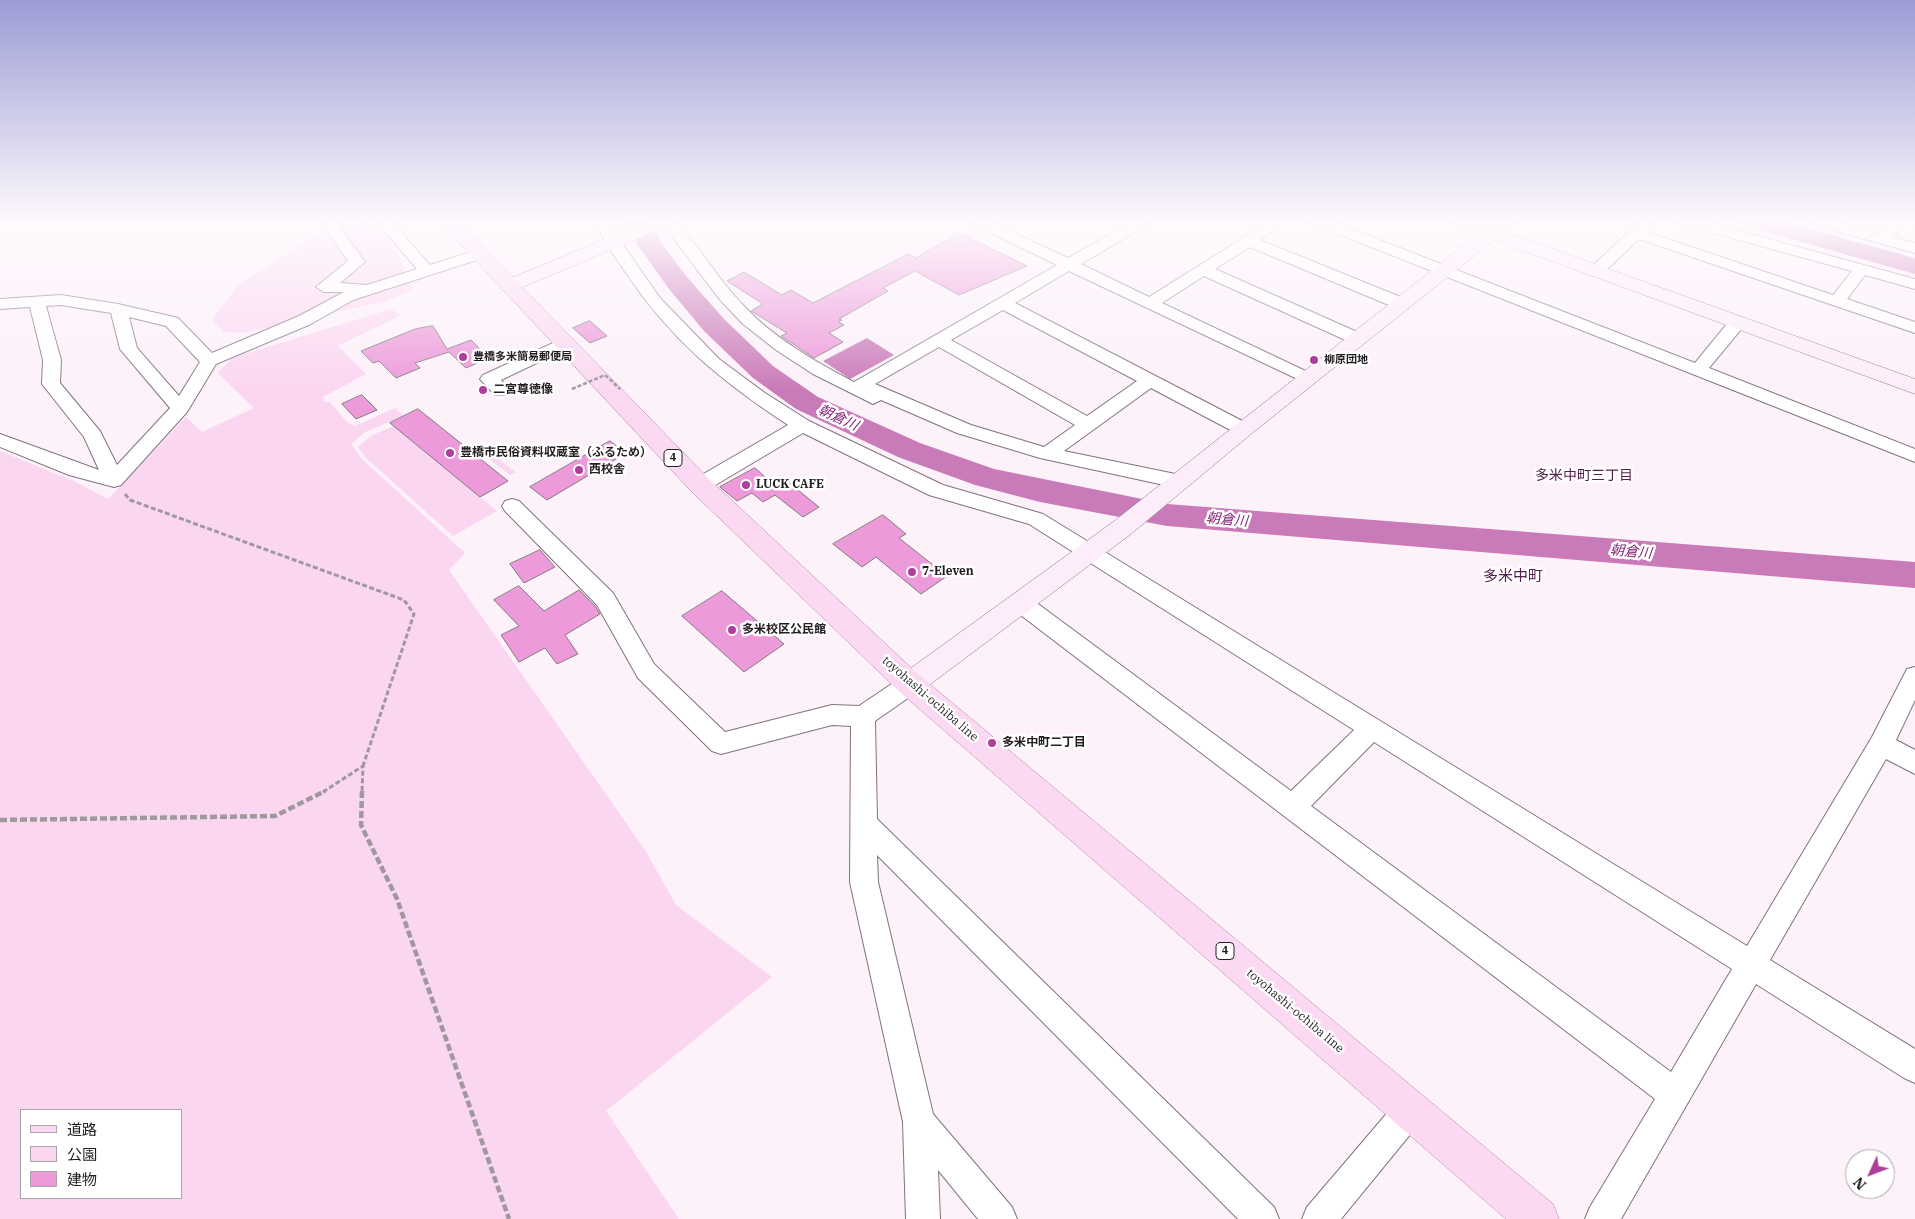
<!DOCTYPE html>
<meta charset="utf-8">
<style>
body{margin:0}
#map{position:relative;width:1915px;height:1219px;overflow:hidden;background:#fdf1fa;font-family:"IBM Plex Serif","Noto Sans JP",serif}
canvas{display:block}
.legend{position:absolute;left:20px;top:1109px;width:162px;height:90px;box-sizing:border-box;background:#fff;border:1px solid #a7a5a6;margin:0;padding:6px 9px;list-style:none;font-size:15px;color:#231d21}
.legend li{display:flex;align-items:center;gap:10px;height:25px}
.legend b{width:25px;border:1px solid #a7a5a6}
.north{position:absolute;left:1845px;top:1149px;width:50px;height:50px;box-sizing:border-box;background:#fff;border:1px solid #a7a5a6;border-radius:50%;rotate:227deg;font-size:14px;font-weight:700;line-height:20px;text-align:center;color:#231d21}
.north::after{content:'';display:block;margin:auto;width:18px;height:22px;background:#ae3e9b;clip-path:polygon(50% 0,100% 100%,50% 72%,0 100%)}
</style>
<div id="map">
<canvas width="1915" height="1219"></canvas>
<ul class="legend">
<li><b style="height:6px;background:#fbd9f2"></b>道路</li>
<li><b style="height:14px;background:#fbd6f1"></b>公園</li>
<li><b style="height:14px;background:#ec9ad9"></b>建物</li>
</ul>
<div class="north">N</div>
</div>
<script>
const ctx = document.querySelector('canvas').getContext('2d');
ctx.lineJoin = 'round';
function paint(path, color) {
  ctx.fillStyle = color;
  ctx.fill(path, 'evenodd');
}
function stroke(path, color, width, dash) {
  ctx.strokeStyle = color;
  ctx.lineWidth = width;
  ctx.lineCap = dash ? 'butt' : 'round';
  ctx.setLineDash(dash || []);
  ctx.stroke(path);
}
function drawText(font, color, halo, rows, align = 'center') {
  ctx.font = font + ' "IBM Plex Serif","Noto Sans JP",serif';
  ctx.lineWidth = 5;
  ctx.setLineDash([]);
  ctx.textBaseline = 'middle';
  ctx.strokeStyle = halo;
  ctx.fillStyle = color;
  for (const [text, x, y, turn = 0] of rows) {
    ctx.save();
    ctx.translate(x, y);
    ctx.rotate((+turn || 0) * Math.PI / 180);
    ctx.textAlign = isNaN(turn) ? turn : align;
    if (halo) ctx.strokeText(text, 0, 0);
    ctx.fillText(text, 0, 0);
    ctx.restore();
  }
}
const green = new Path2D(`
 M340 221 375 224 396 249 413 290 385 301 243 333 223 332 212 320 238 285Z
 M391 309 401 315 338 346 366 374 323 397 325 402H330L348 423 355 426 395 408 404 416 367 431 351 444 362 459 465 553 449 570 645 850 676 905 772 977 606 1111 679 1219H0V451L74 481 108 499 186 417 202 432 254 408 218 373 232 358ZM21 1110H181V1198H21Z
 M394 426 497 511 453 536 365 457 358 447 372 435Z
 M482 447 516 472 510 475 477 450Z`);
const water = new Path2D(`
 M867 338 894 355 850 379 823 361Z`);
const river = new Path2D(`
 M627 221H651L661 243 687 277 724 319 773 366 818 397 920 443 994 469 1167 504 1915 562V588L1167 526 1040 502 975 485 898 457 796 409 753 378 704 331 669 289 637 244Z
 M1742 221H1780L1915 258V274L1745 226Z`);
const building = new Path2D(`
 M960 233 1027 266 959 295 915 271 883 288 888 291 839 319 842 320 838 322 844 325 829 333 843 342 814 358 781 336 787 333 751 311 763 304 727 281 744 272 782 295 791 290 813 303 908 254 915 258Z
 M590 321 607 336 590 343 573 328Z
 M433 326 447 349 471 340 489 358 466 368 449 352 415 363 420 368 396 378 379 361 373 363 361 351 415 329Z
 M362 395 377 410 356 419 342 404Z
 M418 409 508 481 480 497 390 423Z
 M610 441 626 453 547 500 530 487Z
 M755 468 773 484 783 478 819 507 803 517 775 495 763 502 752 493 737 501 720 487Z
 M883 515 906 534 899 538 947 576 921 594 876 557 862 567 833 544Z
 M540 550 555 567 524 583 510 564Z
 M519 586 544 611 579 590 595 606 600 614 565 635 578 654 557 664 545 648 519 662 501 635 519 626 494 600Z
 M722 591 784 644 744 672 682 616Z`);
const pathFar1 = new Path2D(`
 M125 494 130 500 404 600 414 614 363 766
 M323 792 363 766 362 792`);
const path = new Path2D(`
 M362 791 361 825 397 899 509 1219
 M0 820 275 816 325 791`);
const street = new Path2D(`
 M321 221H335L365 262 340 283 367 285 417 269 376 221H391L430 265 480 249 488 254 486 257 353 300 311 324 216 364 187 412 121 485 114 487 69 475 0 447V434L99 470 84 437 42 384 43 360 30 307 0 309V299L61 295 118 304 178 318 212 353 299 316 344 292H324L316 287 348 261ZM61 305 111 313 120 349 170 408 117 465 100 431 60 383 61 360 46 306ZM129 317 166 326 200 362 179 396 137 348Z
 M596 221H610L621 242 660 298 719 359 765 393 809 421 943 485 1043 514 1747 946 1872 737 1907 669 1915 667V700L1896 740 1915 750V774L1886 759 1770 960 1915 1049V1083L1904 1078 1756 984 1621 1219H1585L1590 1207 1655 1099 1014 610 1011 604 1014 598 1022 596 1030 598 1291 791 1354 730 1029 524 929 495 803 433 707 490 700 492 693 490 690 485 693 480 788 425C721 381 671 340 626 273 615 256 602 240 596 221ZM1374 742 1732 969 1671 1072 1311 806Z
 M660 221H675C700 247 717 278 742 304 772 337 814 361 854 382L1057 265 972 224 970 221H988L1068 258 1134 221H1151L1149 224 1081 264 1149 297 1270 221H1287L1260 240 1408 300 1410 304 1408 308H1396L1250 247 1215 269 1364 335 1367 339 1364 343H1352L1204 276 1162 303 1314 375 1317 379 1314 383 1308 384 1069 271 1015 303 1250 425 1253 429 1250 433H1236L1151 388 1064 451 1185 476 1188 481 1185 486 1178 488 1040 458 957 433 881 400 873 404 813 374 776 350 743 324 721 301ZM1003 310 1137 381 1087 416 951 340ZM939 347 1075 425 1044 447 971 425 875 384Z
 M1310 221H1331L1695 363 1731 319H1743L1745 323 1743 327 1709 368 1915 449V462L1313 224Z
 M1498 221H1515L1497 236H1487L1484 233Z
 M1641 221H1657L1647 232 1833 295 1852 271 1681 224 1678 221H1703L1915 279V289L1865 275 1847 299 1915 322V333L1639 239 1602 274H1590L1588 271 1590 268Z
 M1808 221H1832L1881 234 1891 221H1906L1894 238 1915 243V253L1811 224Z
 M564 338 570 339 573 343 570 347 501 380 510 391 507 395H495L480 379 483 375Z
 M512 499 519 501 613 593 654 664 725 732 832 705 859 706 902 677 910 675 918 677 922 684 918 691 875 721 877 819 1274 1207 1279 1219H1238L877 855 878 882 933 1114 1012 1207 1017 1219H978L938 1170 940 1219H906L903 1122 850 882 851 726 832 725 721 754 712 751 638 678 597 605 505 511 502 506 505 501Z
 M1411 1093 1422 1098 1427 1109 1422 1120 1341 1219H1302L1307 1207 1400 1098Z`);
const secondary = new Path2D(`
 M649 221H673L670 225 516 290H502L499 286 502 282Z
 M1450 221H1475L1915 379V394L1494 240 1251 434 1131 534 920 692 910 696 900 692 895 684 900 676 1113 522 1478 234 1453 225Z`);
const primary = new Path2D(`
 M439 221H458L709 479 920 676 1553 1204 1559 1219H1506L900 692 691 491Z`);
const pathBridge = new Path2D(`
 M572 389 605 375 620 389`);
const markers = [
 [463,357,5,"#ae3e9b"],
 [1314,360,5,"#ae3e9b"],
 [483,390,5,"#ae3e9b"],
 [450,453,5,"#ae3e9b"],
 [579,470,5,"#ae3e9b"],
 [746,485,5,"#ae3e9b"],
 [912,572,5,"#ae3e9b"],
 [732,630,5,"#ae3e9b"],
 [992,743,5,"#ae3e9b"]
];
const farPoinames = [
 ["豊橋多米簡易郵便局",473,357],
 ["柳原団地",1324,360]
];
const shields = [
 [673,458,18],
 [1225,951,18]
];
const shieldNames = [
 ["4",673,458],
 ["4",1225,951]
];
const poiNames = [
 ["二宮尊徳像",493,390],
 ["豊橋市民俗資料収蔵室（ふるため）",460,453],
 ["西校舎",589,470],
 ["LUCK CAFE",756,485],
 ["7-Eleven",922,572],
 ["多米校区公民館",742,630],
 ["多米中町二丁目",1002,743]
];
const streetNames = [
 ["toyohashi-ochiba line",930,699,41],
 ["toyohashi-ochiba line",1295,1011,40]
];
const waterNames = [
 ["朝倉川",838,418,25],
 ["朝倉川",1227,520,5],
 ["朝倉川",1631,552,5]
];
const neighbourhoodNames = [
 ["多米中町三丁目",1584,476]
];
const quarterNames = [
 ["多米中町",1513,577]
];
paint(green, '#fbd6f1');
paint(water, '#c97ab8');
paint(river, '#c97ab8');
paint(building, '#ec9ad9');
stroke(building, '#857881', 1);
stroke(street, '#81737d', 2);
stroke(secondary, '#81737d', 1);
stroke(primary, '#ae86a4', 1);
stroke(pathFar1, '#a1979e', 3, [5, 2.5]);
stroke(path, '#a1979e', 4.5, [7, 3]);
paint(street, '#fff');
paint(secondary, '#fdecf9');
paint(primary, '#fbd9f2');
stroke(pathBridge, '#a1979e', 2.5, [4, 2]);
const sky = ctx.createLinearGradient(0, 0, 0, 391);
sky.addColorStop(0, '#9b9dd5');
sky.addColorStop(0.57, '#fef9fd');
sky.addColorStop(1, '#fef9fd00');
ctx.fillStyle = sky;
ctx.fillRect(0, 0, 1915, 391);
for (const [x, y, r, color] of markers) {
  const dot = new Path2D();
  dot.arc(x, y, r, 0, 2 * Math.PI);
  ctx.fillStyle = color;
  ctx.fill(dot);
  stroke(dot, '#fff', 2);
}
drawText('bold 11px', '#231d21', '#fff', farPoinames, 'left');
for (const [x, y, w] of shields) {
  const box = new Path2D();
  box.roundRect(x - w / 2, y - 8.5, w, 17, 4);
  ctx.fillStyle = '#fff';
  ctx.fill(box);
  stroke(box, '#231d21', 1);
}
drawText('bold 11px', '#231d21', null, shieldNames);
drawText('bold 12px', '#231d21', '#fff', poiNames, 'left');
drawText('12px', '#231d21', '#fff', streetNames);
drawText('italic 14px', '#822573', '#fff', waterNames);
drawText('14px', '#56204c', '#fff', neighbourhoodNames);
drawText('15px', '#56204c', '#fff', quarterNames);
</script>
